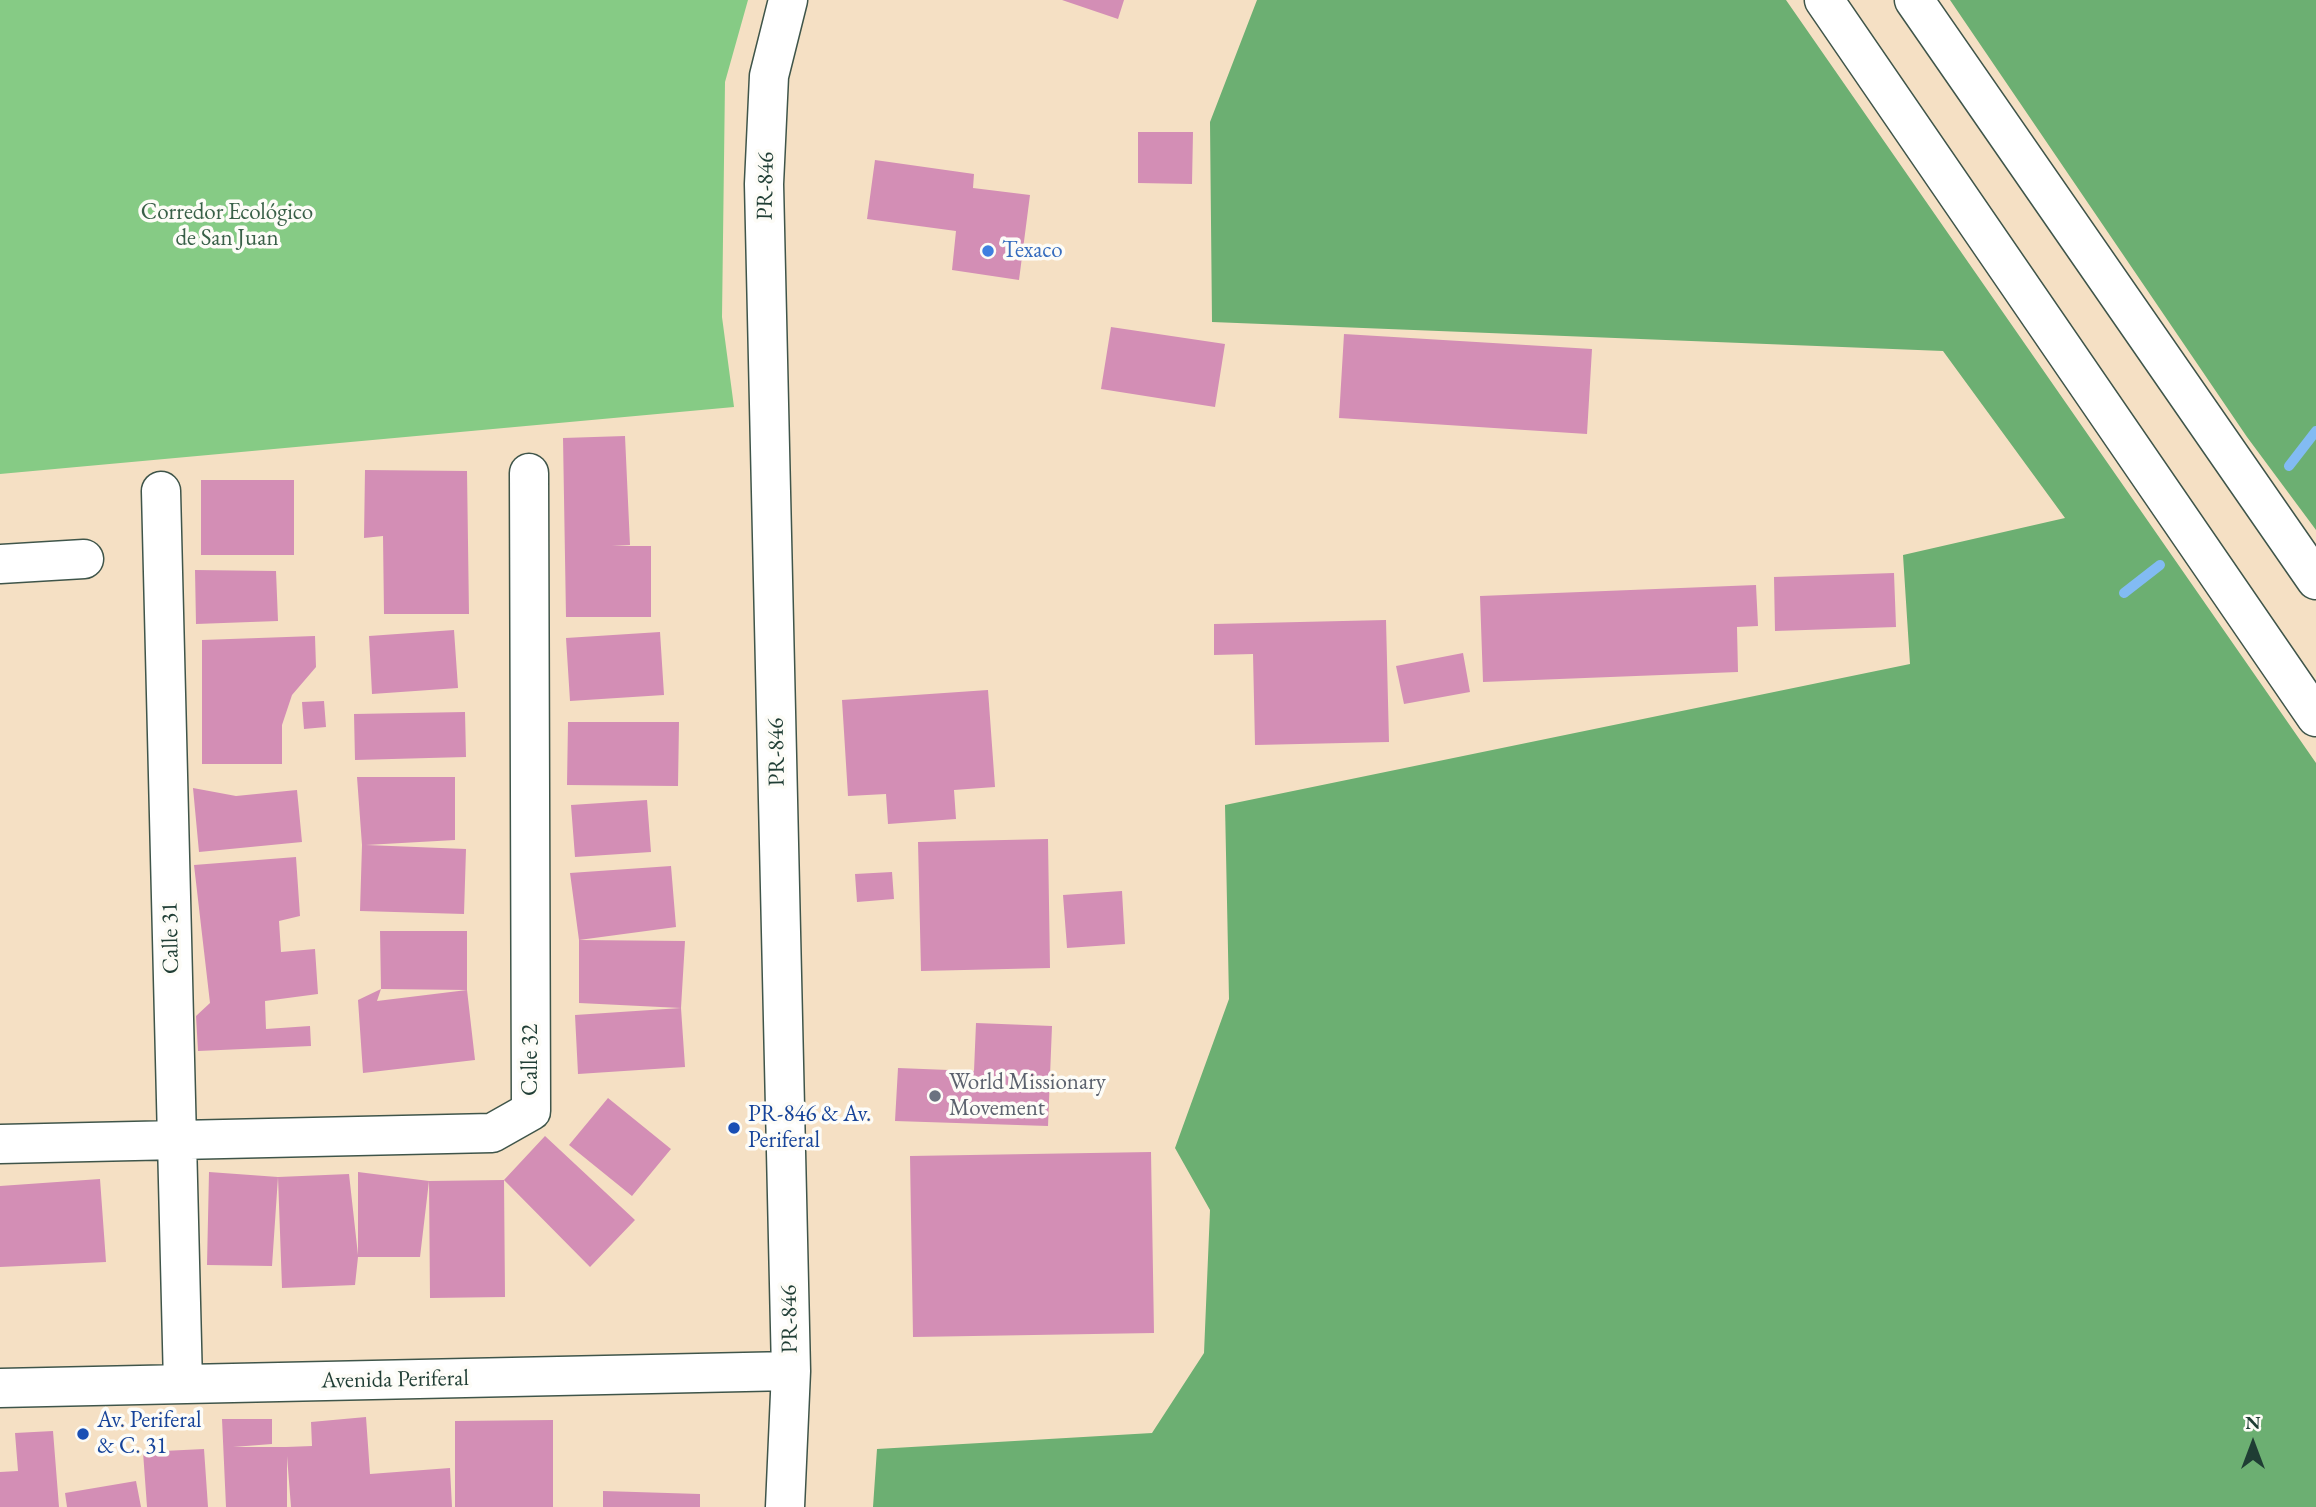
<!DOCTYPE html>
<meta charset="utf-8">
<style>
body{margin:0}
#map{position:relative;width:2316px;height:1507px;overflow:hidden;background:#f5e0c4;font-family:"EB Garamond",serif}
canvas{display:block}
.north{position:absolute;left:2218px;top:1409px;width:70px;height:70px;-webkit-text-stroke:5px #fdfcf7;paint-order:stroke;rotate:0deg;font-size:19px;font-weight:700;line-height:28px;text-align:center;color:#1f3d34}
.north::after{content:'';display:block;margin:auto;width:24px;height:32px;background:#1f3d34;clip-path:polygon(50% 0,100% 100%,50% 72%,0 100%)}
</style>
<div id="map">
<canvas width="2316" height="1507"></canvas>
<div class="north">N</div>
</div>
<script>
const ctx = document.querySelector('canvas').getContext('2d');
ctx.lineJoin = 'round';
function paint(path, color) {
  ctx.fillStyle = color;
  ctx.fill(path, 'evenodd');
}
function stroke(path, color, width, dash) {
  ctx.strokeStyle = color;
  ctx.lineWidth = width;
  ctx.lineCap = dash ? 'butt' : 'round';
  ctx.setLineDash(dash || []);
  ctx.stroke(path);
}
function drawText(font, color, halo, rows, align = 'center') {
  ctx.font = font + ' "EB Garamond",serif';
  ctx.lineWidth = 7;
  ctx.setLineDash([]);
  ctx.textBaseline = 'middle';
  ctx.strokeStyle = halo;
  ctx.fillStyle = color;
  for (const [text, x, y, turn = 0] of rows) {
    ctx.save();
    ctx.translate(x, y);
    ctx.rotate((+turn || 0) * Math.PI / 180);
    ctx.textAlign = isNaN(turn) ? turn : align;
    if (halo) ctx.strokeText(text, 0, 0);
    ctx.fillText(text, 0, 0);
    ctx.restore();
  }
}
const green = new Path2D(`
 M0 0H748L725 82 722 317 734 407 0 474Z`);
const forest = new Path2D(`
 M1257 0H1786L2316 763V1507H873L877 1449 1152 1433 1204 1353 1210 1210 1175 1148 1229 999 1225 805 1910 664 1903 555 2065 518 1943 351 1212 322 1210 122Z
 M1950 0H2316V530L2247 437Z`);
const stream = new Path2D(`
 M2289 466 2316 431
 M2124 593 2160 565`);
const building = new Path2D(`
 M1062 0H1124L1118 19Z
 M1138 132H1193L1192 184 1138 183Z
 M875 160 974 174 973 188 1030 195 1019 280 952 270 956 231 867 219Z
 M1111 327 1225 344 1215 407 1101 389Z
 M1344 334 1592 349 1587 434 1339 418Z
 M625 436 630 545 612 546H651V617H566L563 438Z
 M365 470 467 471 469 614H384L383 536 364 538Z
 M201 480H294V555H201Z
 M195 570 276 571 278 621 196 624Z
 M1894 573 1896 627 1775 631 1774 577Z
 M1756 585 1758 626 1737 627 1738 672 1483 682 1480 596Z
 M1386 620 1389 742 1255 745 1253 654 1214 655V624Z
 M454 630 458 688 372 694 369 636Z
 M660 632 664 695 570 701 566 638Z
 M315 636 316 667 292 695 282 725V764H202V640Z
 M1463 653 1470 692 1404 704 1396 666Z
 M988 690 995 787 954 790 956 819 888 824 886 794 848 796 842 700Z
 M324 701 326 727 304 729 302 702Z
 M465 712 466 757 355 760 354 714Z
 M568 722H679L678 786 567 785Z
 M357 777H455V840L366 845 466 849 464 914 360 911 362 845Z
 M193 788 236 796 297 790 302 842 199 852Z
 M647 800 651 852 575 857 571 805Z
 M1048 839 1050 968 921 971 918 842Z
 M296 857 300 916 279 921 281 952 315 949 318 994 265 1001 266 1029 310 1026 311 1046 198 1051 196 1016 210 1003 194 865Z
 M671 866 676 927 579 940 685 941 681 1008 579 1003V940L570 873Z
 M892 872 894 899 857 902 855 874Z
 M1122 891 1125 944 1067 948 1063 895Z
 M380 931H467V990L381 989Z
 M381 989 377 1001 467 990 475 1060 363 1073 358 1000Z
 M681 1008 685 1067 578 1074 575 1015Z
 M976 1023 1052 1026 1048 1126 895 1121 898 1068 974 1071Z
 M608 1098 671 1149 632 1196 569 1145Z
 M545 1136 635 1220 590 1267 504 1180Z
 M1151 1152 1154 1333 913 1337 910 1156Z
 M209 1172 278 1177 272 1266 207 1265Z
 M358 1172 429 1181 420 1257H358L355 1285 282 1288 278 1177 349 1174 358 1255Z
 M100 1179 106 1262 0 1267V1186Z
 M504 1180 505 1297 430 1298 429 1181Z
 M366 1417 370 1474 450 1468 452 1507H291L287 1456V1507H226L222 1419H272V1444L233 1447H286L312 1446 311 1422Z
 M553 1420V1507H455V1421Z
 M53 1431 59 1507H0V1472L18 1471 15 1433Z
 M204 1449 208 1507H147L143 1452Z
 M136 1481 141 1507H67L65 1493Z
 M603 1491 700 1494V1507H603Z`);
const minor = new Path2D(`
 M161 491 183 1384
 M0 564 84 559
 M0 1144 492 1133 531 1111 529 473
 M0 1388 791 1371
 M785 1507 791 1371 764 184 769 76 788 0`);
const major = new Path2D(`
 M1824 0 2316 717
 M1914 0 2316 580`);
const markers = [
 [988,251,7,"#3f7fe0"],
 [935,1096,7,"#6b7280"],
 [734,1128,7,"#1a4fb4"],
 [83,1434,7,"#1a4fb4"]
];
const streetNames = [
 ["PR-846",766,186,-89],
 ["PR-846",777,752,-91],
 ["Calle 31",171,938,-91],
 ["Calle 32",531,1060,-90],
 ["PR-846",790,1319,-91],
 ["Avenida Periferal",395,1380,-1]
];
const parkNames = [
 ["Corredor Ecológico",227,213],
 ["de San Juan",227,239]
];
const shopNames = [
 ["Texaco",1002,251]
];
const worshipNames = [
 ["World Missionary",949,1083],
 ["Movement",949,1109]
];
const transitNames = [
 ["PR-846 & Av.",748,1115],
 ["Periferal",748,1141],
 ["Av. Periferal",97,1421],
 ["& C. 31",97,1447]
];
paint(green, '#86cb85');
paint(forest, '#6caf72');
stroke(stream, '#82bbf3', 10);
paint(building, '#d38eb5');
stroke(minor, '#3f554a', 41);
stroke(major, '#3f554a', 41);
stroke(minor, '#fff', 38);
stroke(major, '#fff', 38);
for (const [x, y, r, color] of markers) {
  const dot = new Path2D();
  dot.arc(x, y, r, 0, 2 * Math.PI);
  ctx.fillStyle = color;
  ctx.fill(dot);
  stroke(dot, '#fdfcf7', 2.5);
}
drawText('23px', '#1f3d34', '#fdfcf7', streetNames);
drawText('23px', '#396048', '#fdfcf7', parkNames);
drawText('23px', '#366cbe', '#fdfcf7', shopNames, 'left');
drawText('23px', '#5b616d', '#fdfcf7', worshipNames, 'left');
drawText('23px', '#164399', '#fdfcf7', transitNames, 'left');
</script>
